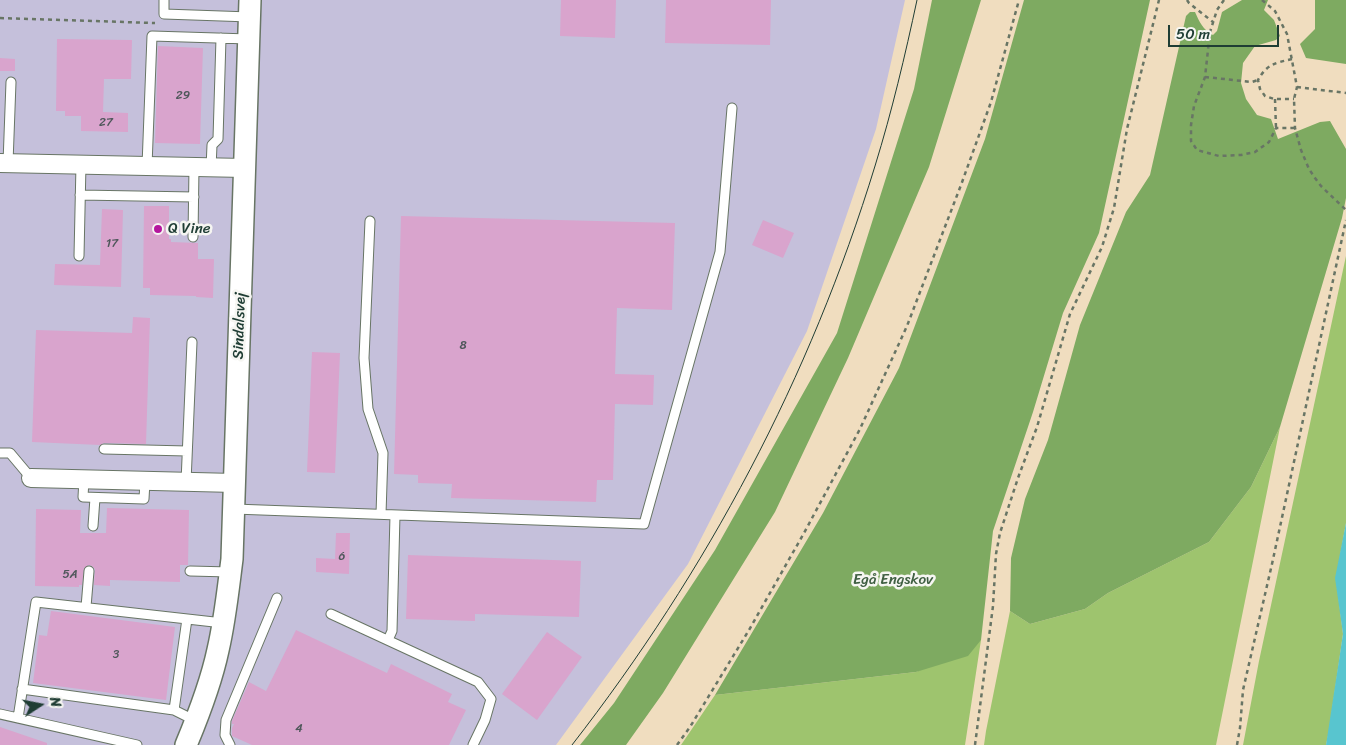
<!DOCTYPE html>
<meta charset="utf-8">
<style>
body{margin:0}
#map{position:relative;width:1346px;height:745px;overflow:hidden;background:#f0ddbf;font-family:Sriracha,sans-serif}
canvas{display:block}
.north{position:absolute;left:15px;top:680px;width:50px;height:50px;-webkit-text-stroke:4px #f6f6f2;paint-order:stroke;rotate:79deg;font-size:14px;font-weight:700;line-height:20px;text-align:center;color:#1f3d34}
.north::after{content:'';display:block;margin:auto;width:18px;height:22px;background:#1f3d34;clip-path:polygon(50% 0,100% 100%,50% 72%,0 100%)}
.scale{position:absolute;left:1168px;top:25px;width:111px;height:22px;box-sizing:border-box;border:2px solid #1f3d34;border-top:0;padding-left:6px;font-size:15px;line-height:18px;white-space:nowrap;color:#1f3d34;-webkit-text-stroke:4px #f6f6f2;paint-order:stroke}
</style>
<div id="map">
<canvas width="1346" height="745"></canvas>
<div class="north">N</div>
<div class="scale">50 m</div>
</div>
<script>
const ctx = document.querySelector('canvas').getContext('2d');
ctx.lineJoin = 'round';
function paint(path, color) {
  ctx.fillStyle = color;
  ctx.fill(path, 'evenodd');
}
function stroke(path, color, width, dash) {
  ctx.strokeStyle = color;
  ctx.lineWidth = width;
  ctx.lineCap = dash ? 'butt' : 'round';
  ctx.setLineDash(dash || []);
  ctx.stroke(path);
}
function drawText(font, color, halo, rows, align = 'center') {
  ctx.font = font + ' Sriracha,sans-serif';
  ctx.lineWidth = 5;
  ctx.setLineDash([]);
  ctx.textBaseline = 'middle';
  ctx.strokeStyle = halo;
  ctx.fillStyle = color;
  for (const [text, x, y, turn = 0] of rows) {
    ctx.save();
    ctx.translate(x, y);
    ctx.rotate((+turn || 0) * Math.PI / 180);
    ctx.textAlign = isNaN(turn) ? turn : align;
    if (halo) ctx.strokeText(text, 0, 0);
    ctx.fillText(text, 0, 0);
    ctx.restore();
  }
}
const industrial = new Path2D(`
 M0 0H905L876 129 807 331 688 564 556 745H0Z`);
const green = new Path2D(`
 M1346 256V523L1336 578 1343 634 1329 731 1326 745H1243L1259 661Z
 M1280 427 1216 745H984L986 731 1010 611 1030 624 1085 609 1108 593 1209 542 1251 487Z
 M981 640 965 745H681L715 695 916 672Z`);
const forest = new Path2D(`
 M932 0H981L929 167 848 358 775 512 663 693 626 745H580L614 703 715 550 837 333 914 89Z
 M1024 0H1150L1099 233 1063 313 1033 412 993 531 981 640 968 656 916 672 715 695 823 513 899 368 985 139Z
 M1242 0H1268L1264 10 1274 20 1280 36 1276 40 1255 46 1243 63 1241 83 1246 99 1257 115 1271 119 1278 139 1320 122 1330 121 1346 149V198L1342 218 1280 427 1251 487 1209 542 1108 593 1085 609 1030 624 1010 611 1011 558 1025 499 1048 440 1080 325 1126 212 1150 175 1186 16 1190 12H1195C1199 21 1203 30 1213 35L1217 31 1222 12Z
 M1315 0H1346V64L1306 58 1300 44 1315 29Z`);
const water = new Path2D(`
 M1346 523V745H1326L1343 634 1335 578Z`);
const building = new Path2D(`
 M561 0H616L615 38 560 36Z
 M666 0H771L770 45 665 43Z
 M57 39 132 40 131 79H104L103 112 128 113V132L81 131V116H65V111H56Z
 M158 46 203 48 200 144 155 143Z
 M0 58 15 59V71H0Z
 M144 206H169V239H171V242L198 243V259H214L213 298 196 297V296L150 295V288H143Z
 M102 209 123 210 121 287 54 285 55 264 100 265Z
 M401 216 675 223 672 310 617 308 615 374 654 375 653 405 615 404 613 480H597L596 502 451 498 452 484 418 483V475L394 474Z
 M763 220 794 233 783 258 752 245Z
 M133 317 150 318 146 444 104 443 100 445 32 442 36 330 132 333Z
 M312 352 340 353 335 473 307 472Z
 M107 508 189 510 188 565H180V582L110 580V586L94 585 95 569 92 566 89 565 84 568 82 585H79V587L35 586 36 509 81 510 80 533H106Z
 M336 533H350L349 574 316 572V558L335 559Z
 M408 555 581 561 579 617 475 614V621L406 619Z
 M51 611 175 627 166 700 33 683 39 635 47 636Z
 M296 630 387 673 391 664 452 694 448 702 466 710 449 745H252L232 736V728L234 724H232V721L249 682 266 691Z
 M547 632 582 657 537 720 502 694Z
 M0 727 47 743V745H0Z`);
const path = new Path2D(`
 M1187 0 1189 3 1213 22
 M1224 0 1217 10 1210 32 1205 77 1194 106 1191 125V141L1197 150 1219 156 1241 155 1255 152 1269 142 1276 128H1295
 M1262 0 1275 11 1287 34 1297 87 1294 99 1295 128 1301 150 1309 169 1315 178 1321 186 1346 210
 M0 18 155 23
 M1292 59C1275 63 1267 64 1258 80L1260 89 1265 96 1274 99H1294
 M1205 77 1252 82 1258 80
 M1297 87 1346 93
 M1275 99 1276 128
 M677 745 690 727 749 630 804 533 860 429 907 326 961 185 991 102 1019 0
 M975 745 993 606 996 554 1000 533 1018 478 1037 427 1070 314 1102 247 1114 208 1127 129 1159 0
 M1237 745 1240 728 1243 690 1272 564 1346 220`);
const service = new Path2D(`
 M164 0V14L250 17
 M8 163 11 82
 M147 166 152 36 249 39
 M211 168 212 145 218 139 221 38
 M80 195 194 197
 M370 221 364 358 368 409 383 453 381 514
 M193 237 194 167
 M79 256 81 164
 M104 449 187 451
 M0 453H10L31 478
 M84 479 83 497 144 499 145 481
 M186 482 192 342
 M234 509 644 524 720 252 732 108
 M93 526 95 498
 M190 571 230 572
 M86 607 89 571
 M331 614 478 682 491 699 485 720 473 745
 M388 640 392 631 395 515
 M22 689 174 710 187 619
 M174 710 196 721
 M0 714 137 745
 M18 718 36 602 223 623
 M230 745 225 735 226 720 277 598`);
const minor = new Path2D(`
 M0 163 245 168
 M31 478 235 483`);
const tertiary = new Path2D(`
 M186 745C199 714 211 683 218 650 225 620 228 590 232 559L250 0`);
const tram = new Path2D(`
 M572 745C708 570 810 378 875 166 892 111 905 56 917 0`);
const markers = [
 [158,229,5,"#b5179e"]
];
const numberNames = [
 ["29",183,96],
 ["27",106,123],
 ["17",112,244],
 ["8",463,346],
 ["6",342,557],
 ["5A",70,575],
 ["3",116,655],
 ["4",299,729]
];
const poiNames = [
 ["Q Vine",168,229]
];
const streetNames = [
 ["Sindalsvej",240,326,-88]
];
const parkNames = [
 ["Egå Engskov",893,580]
];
paint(industrial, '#c5c0db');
paint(green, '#9ec46e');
paint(forest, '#7eaa61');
paint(water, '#58c5cf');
paint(building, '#d9a4cd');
stroke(service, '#687565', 11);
stroke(minor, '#687565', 20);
stroke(tertiary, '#687565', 24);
stroke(path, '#687565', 2.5, [4, 4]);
stroke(service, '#fff', 9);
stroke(minor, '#fff', 18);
stroke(tertiary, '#fff', 21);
stroke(tram, '#1f3d34', 1);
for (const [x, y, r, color] of markers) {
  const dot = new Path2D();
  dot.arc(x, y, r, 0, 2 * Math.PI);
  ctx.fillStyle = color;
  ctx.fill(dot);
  stroke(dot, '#f6f6f2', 2);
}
drawText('12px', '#4e575a', null, numberNames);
drawText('15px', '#1f3d34', '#f6f6f2', poiNames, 'left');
drawText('15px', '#1f3d34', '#f6f6f2', streetNames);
drawText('15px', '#3f5f42', '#f6f6f2', parkNames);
</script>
